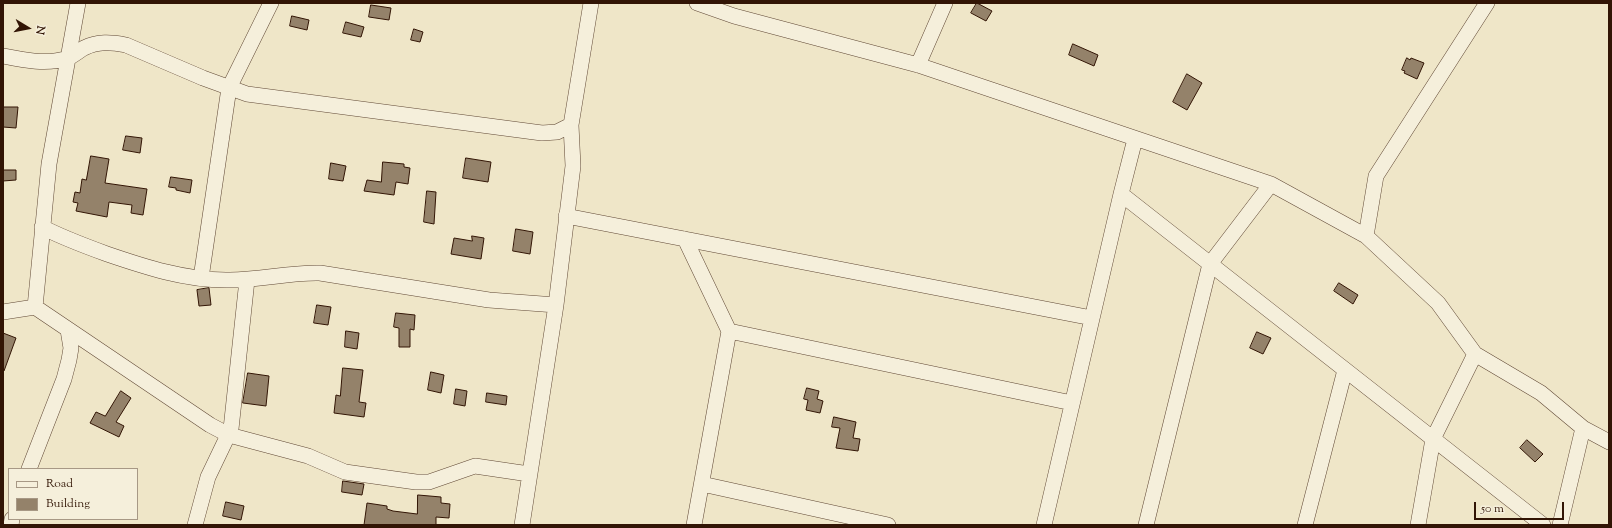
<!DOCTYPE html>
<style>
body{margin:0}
#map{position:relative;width:1612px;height:528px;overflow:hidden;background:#efe6c8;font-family:"Sorts Mill Goudy",serif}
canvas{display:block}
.frame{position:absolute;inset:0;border:4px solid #321505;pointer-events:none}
.legend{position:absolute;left:8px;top:468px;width:130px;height:52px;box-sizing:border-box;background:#f5efdb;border:1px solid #a79885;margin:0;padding:5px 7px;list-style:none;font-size:12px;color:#321505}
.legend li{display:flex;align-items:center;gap:8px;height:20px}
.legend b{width:20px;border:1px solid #a79885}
.north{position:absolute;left:8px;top:8px;width:40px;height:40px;-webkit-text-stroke:3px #f5efdb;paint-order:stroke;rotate:100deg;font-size:11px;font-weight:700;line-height:16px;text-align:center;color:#321505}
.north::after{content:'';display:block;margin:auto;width:14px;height:18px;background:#321505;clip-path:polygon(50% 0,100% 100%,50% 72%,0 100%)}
.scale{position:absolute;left:1474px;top:502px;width:90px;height:18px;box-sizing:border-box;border:2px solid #321505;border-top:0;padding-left:5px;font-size:12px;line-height:14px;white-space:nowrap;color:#321505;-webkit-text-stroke:3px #f5efdb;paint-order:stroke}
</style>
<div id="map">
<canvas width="1612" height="528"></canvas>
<div class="frame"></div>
<ul class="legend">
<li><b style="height:5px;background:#f5efdb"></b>Road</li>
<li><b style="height:11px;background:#94826a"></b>Building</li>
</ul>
<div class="north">N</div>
<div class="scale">50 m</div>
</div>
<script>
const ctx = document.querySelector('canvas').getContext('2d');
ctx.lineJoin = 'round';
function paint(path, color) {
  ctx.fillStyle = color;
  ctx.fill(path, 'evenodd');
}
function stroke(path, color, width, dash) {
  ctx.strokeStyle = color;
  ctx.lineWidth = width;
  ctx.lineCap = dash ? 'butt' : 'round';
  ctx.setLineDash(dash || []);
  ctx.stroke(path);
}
const building = new Path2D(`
 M977 3 992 11 986 21 971 13Z
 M371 5 391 8 389 20 369 17Z
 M292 16 309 20 307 30 290 26Z
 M346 22 364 27 361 37 343 33Z
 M414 29 423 32 420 42 411 40Z
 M1073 44 1098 55 1094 66 1069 55Z
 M1407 58 1410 60 1411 58 1424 63 1417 79 1404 73 1405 71 1402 70Z
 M1187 74 1202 83 1187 110 1173 102Z
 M3 107H18L16 128 3 127Z
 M126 136 142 138 140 153 123 150Z
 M91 156 109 159 105 183 147 189 143 215 131 213 132 205 109 202 107 217 76 211 78 203 73 202 75 192 80 193 82 179 86 180Z
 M466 158 491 162 488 182 463 178Z
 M383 162 404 164V167L410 168 408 184 396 182 394 195 364 191 367 180 381 182Z
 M331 163 346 166 343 181 329 179Z
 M3 170H16V180L3 181Z
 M171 177 192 180 190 193 176 190V188L169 187Z
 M427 191 436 192 434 224 424 222Z
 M516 229 533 232 530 254 513 251Z
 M472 236 484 238 481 259 451 254 454 238 472 241Z
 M1339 283 1358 295 1353 304 1334 291Z
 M209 288 211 305 199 306 197 290Z
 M317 305 331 307 328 325 314 323Z
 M396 313 415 315 414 330 410 329V347H399V328L394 327Z
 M346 331 359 333 357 349 345 347Z
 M1257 332 1271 338 1263 354 1250 348Z
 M3 333 16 338 4 371H3Z
 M343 368 363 370 359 402 366 403 364 417 334 413 336 395 340 396Z
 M431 372 444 375 441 393 428 390Z
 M248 373 269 376 266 406 243 403Z
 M807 388 819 391 817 399 823 401 820 413 806 410 808 400 804 399Z
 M456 389 467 391 465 406 454 404Z
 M121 391 131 398 116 422 124 426 119 437 90 423 96 412 105 416Z
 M487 393 507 396 506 405 486 402Z
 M834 417 856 422 853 438 860 439 858 451 836 448 840 428 832 427Z
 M1527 440 1543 454 1535 462 1520 448Z
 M343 481 364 484 362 495 342 492Z
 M418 495 441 497V503L450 504 449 518 436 517V525H364L367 503 387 506V509L393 511 417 514Z
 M226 502 244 506 241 520 223 516Z`);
const minor = new Path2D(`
 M697 3 734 16 918 65 1271 184 1366 236 1438 303 1475 354 1541 393 1583 428 1609 442
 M3 56C23 60 47 65 68 58 73 56 79 51 84 48 98 41 111 42 126 45L203 78 247 94 542 133 557 132 571 125
 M918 65 945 3
 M1121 194 1543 525
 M566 216 1092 318
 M42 227C63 238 85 246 107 254 145 267 185 280 226 280 257 281 289 272 320 273L489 300 556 305
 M1366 236 1376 176 1487 3
 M685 239 729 331 694 525
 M201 278 229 88 271 3
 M35 307 210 425 229 435 308 456 345 472 416 482H429L475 466 529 474
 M3 312 35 307 49 164 78 3
 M729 331 1072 403
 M29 469 64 379 69 360 71 348 68 330
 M702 484 888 525
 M11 525 12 519
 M195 525 208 477 231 429 247 280
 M522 525 556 305 573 166 571 125 591 3
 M1044 525 1121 194 1135 139
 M1146 525 1210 264 1271 184
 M1305 525 1345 370
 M1418 525 1433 439 1475 354
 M1560 525 1583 428`);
paint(building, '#94826a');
stroke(building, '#321505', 1);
stroke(minor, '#614936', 16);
stroke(minor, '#f5efdb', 15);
</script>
